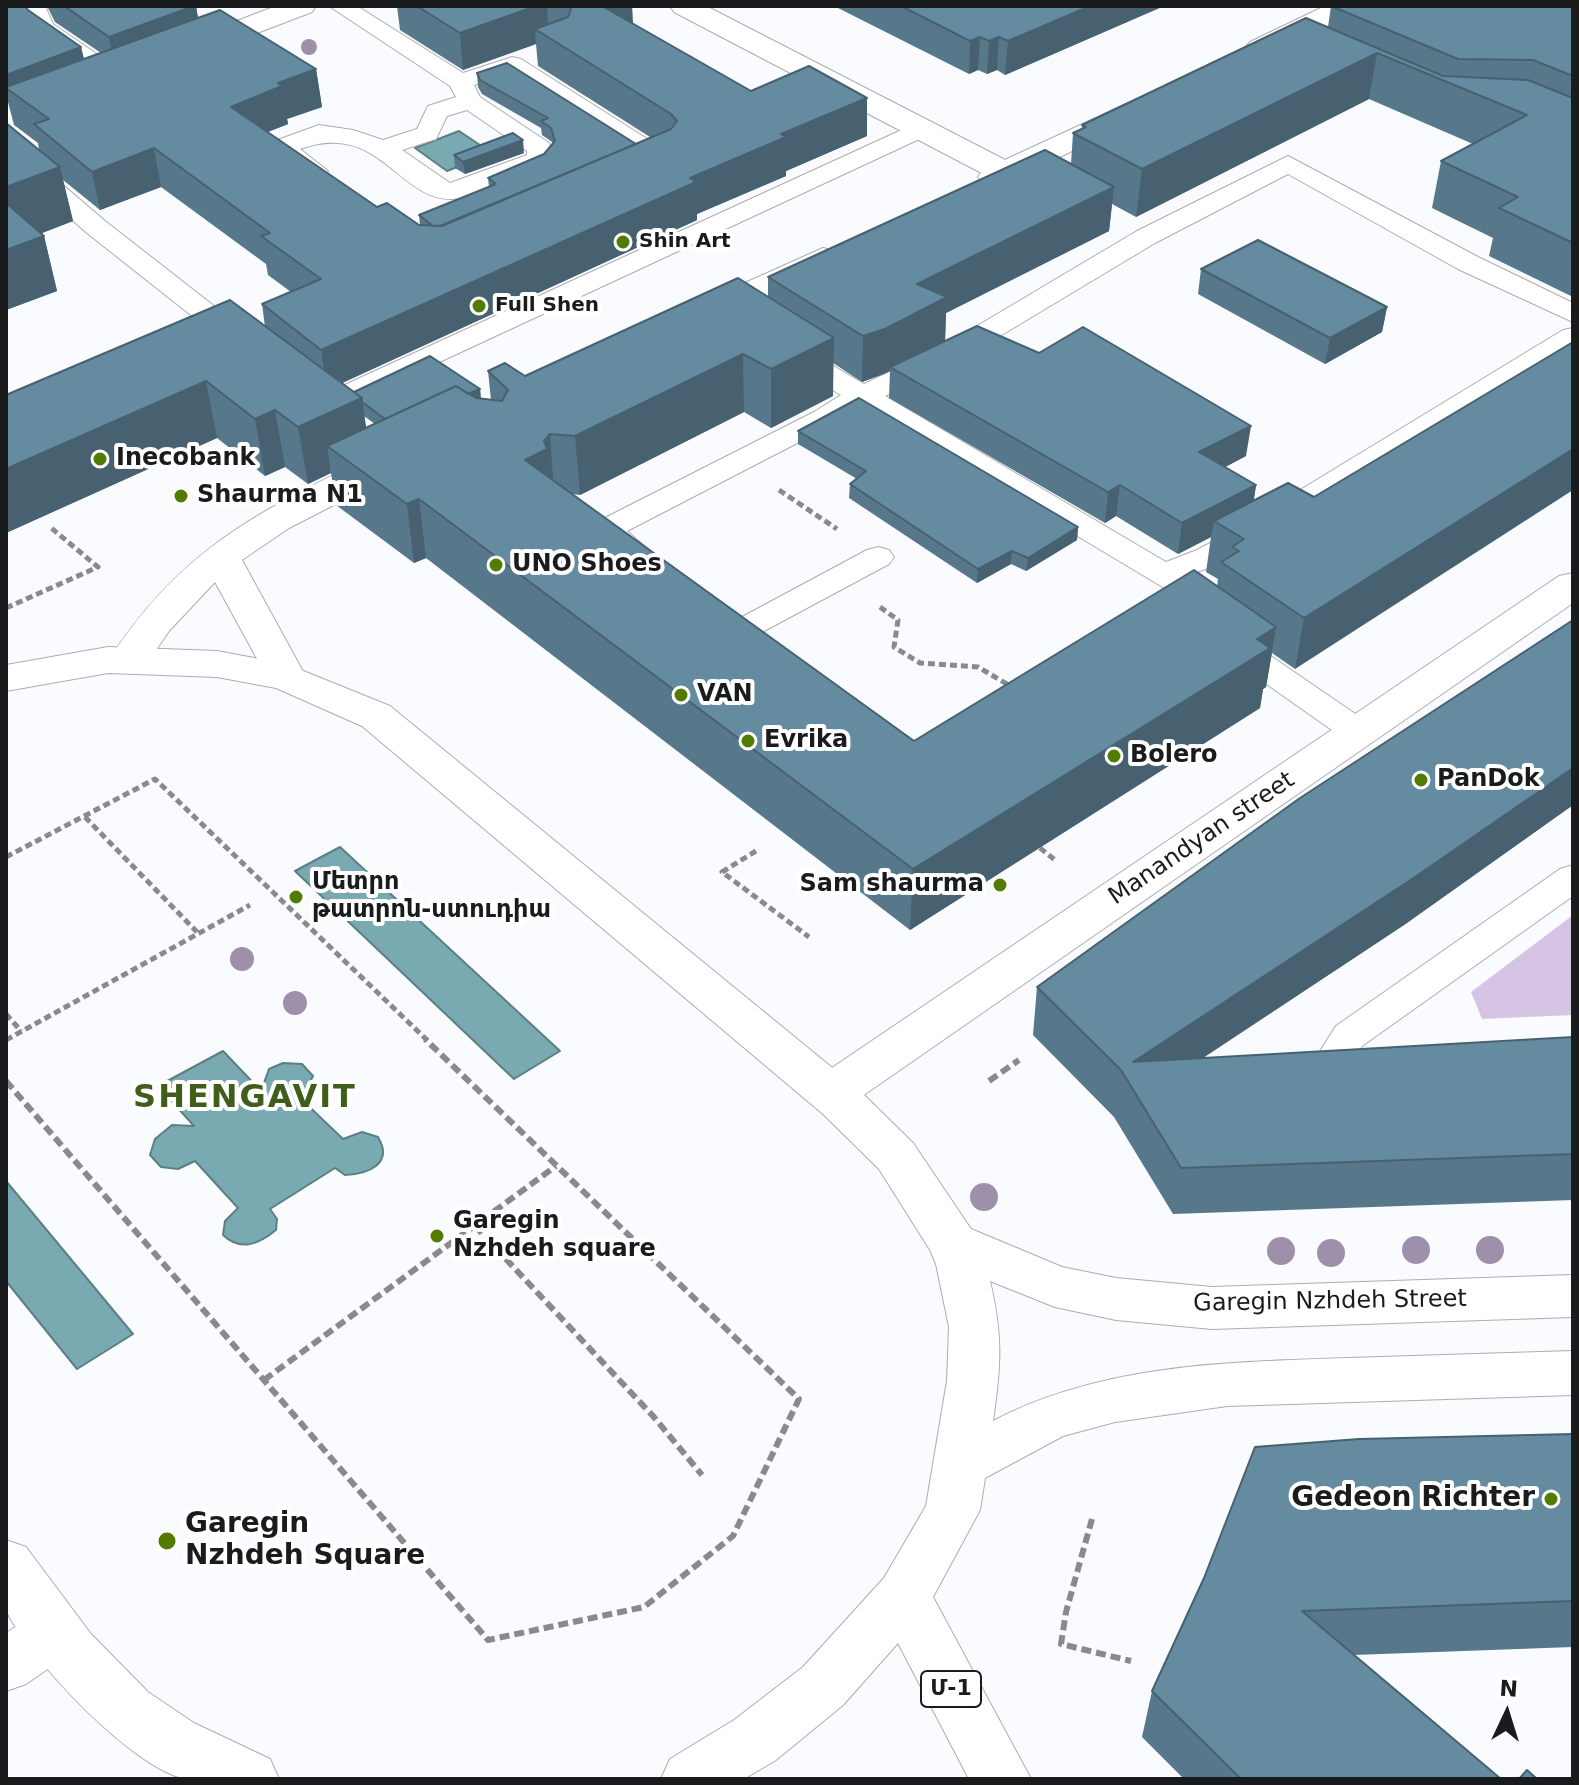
<!DOCTYPE html>
<meta charset="utf-8">
<style>
body{margin:0}
#map{position:relative;width:1579px;height:1785px;overflow:hidden;background:#f9fbfe;font-family:"DejaVu Sans",sans-serif}
canvas{display:block}
.frame{position:absolute;inset:0;border:8px solid #1a1b1c;pointer-events:none}
.north{position:absolute;left:1467px;top:1673px;width:80px;height:80px;-webkit-text-stroke:6px #fff;paint-order:stroke;rotate:4deg;font-size:22px;font-weight:700;line-height:32px;text-align:center;color:#1a1b1c}
.north::after{content:'';display:block;margin:auto;width:28px;height:36px;background:#1a1b1c;clip-path:polygon(50% 0,100% 100%,50% 72%,0 100%)}
</style>
<div id="map">
<canvas width="1579" height="1785"></canvas>
<div class="frame"></div>
<div class="north">N</div>
</div>
<script>
const ctx = document.querySelector('canvas').getContext('2d');
ctx.lineJoin = 'round';
function paint(path, color) {
  ctx.fillStyle = color;
  ctx.fill(path, 'evenodd');
}
function stroke(path, color, width, dash) {
  ctx.strokeStyle = color;
  ctx.lineWidth = width;
  ctx.lineCap = dash ? 'butt' : 'round';
  ctx.setLineDash(dash || []);
  ctx.stroke(path);
}
function drawText(font, color, halo, rows, align = 'center') {
  ctx.font = font + ' "DejaVu Sans","Noto Sans Armenian",sans-serif';
  ctx.lineWidth = 8;
  ctx.setLineDash([]);
  ctx.textBaseline = 'middle';
  ctx.strokeStyle = halo;
  ctx.fillStyle = color;
  for (const [text, x, y, turn = 0] of rows) {
    ctx.save();
    ctx.translate(x, y);
    ctx.rotate((+turn || 0) * Math.PI / 180);
    ctx.textAlign = isNaN(turn) ? turn : align;
    if (halo) ctx.strokeText(text, 0, 0);
    ctx.fillText(text, 0, 0);
    ctx.restore();
  }
}
const green = new Path2D(`
 M1573 915V1015L1482 1019 1471 992Z`);
const water = new Path2D(`
 M459 131 492 153 447 171 415 148Z
 M340 847 560 1051 514 1079 295 871Z
 M223 1051 261 1091 269 1069 283 1063 302 1064 313 1076 307 1088 297 1095 343 1139 362 1132 378 1137C394 1164 368 1174 345 1175L335 1168 270 1209 277 1219 276 1230C259 1244 241 1252 223 1235L225 1221 238 1208 195 1161 178 1169 161 1167 150 1155 155 1139 172 1125 194 1126 158 1086Z
 M6 1181 133 1334 77 1369 6 1281Z`);
const pathFar1 = new Path2D(`
 M779 490 837 529
 M880 607 898 620 894 647 920 663 978 667 1012 687
 M6 608 98 567 50 527
 M85 817 197 932
 M1040 848 1055 860
 M756 851 722 872 809 937
 M6 857 155 779 428 1041
 M6 1014 21 1031
 M6 1040 250 905`);
const path = new Path2D(`
 M6 1081 488 1640 644 1607 733 1536 799 1399 425 1039
 M989 1081 1019 1060
 M475 1226 653 1416 702 1475
 M264 1380 556 1166
 M1092 1519 1066 1612 1061 1644 1131 1661`);
const lane = new Path2D(`
 M21 6H45L53 24 123 72 126 77 123 82H105L35 33Z
 M329 6H357L463 73 512 57 521 59 671 154 675 159C667 170 649 175 636 171L632 166 643 158 509 73 474 85 480 97 549 143 553 156C541 172 523 176 505 183 488 189 470 198 452 199 398 200 379 120 300 149L328 171 324 176H306L272 152 268 147 272 142 319 125 353 130 383 140 417 129 428 106 456 97 450 86ZM467 110 527 151V155L450 183 402 150 436 139 447 116Z
 M919 122 928 125 932 130 928 135 334 411 324 414 314 411 309 405 314 399Z
 M6 141 15 144 105 221 250 334 254 340 250 346 240 348 230 346 87 233 6 162Z
 M1288 156 1478 257 1573 303V322L1458 269 1288 174 1155 243 960 360 885 396 1166 562 1197 550 1236 529 1563 330 1573 328V348L1258 543 1219 564 1189 575 1204 584 1209 591 1205 611 1370 724 1375 732 1370 740 1358 743 1346 740 1177 621 1172 614 1176 595 862 407 834 424 627 531 653 554 648 561C626 566 603 548 591 530L595 523 814 412 841 395 781 359 777 353 781 347 791 344 801 347 864 384 940 348 1137 231Z
 M878 547 889 550 894 557 889 564 751 638 740 641 729 638 724 631 729 624 867 550Z
 M1573 865V896L1362 1046 1360 1051 1386 1058 1391 1068 1386 1078 1372 1083 1320 1069 1315 1059 1336 1026 1560 869Z`);
const street = new Path2D(`
 M276 6H316L312 12 202 54 192 57 182 54 177 48 182 42Z
 M670 6H706L1015 165 1020 172 1015 179 1004 181 993 179 674 12Z`);
const secondary = new Path2D(`
 M1325 6H1362L1358 12 1270 54 1260 57 1250 54 1245 48 1250 42Z
 M1126 104 1137 107 1141 113 1137 119 1005 184 994 186 983 184 978 177 983 170Z
 M823 248 835 251 840 258 835 265 713 322 701 325 689 322 684 315 689 308Z
 M389 451 402 454 407 462 402 470 289 528 242 560 306 677 300 686 286 690 272 686 215 582 169 631 143 669 129 673 115 669 109 660C181 548 260 511 376 454Z
 M1573 573V603L848 1106 831 1111 814 1106 807 1093 814 1080 1559 576Z
 M54 1607 74 1615 82 1633 74 1651 26 1684 6 1691V1633L34 1615Z`);
const primary = new Path2D(`
 M108 647 217 651 286 664 390 706 857 1088 913 1143 971 1229 1062 1267 1116 1278 1212 1287 1573 1275V1317L1212 1329 1116 1320 1055 1307 990 1281C1003 1335 1001 1366 993 1421 1102 1364 1228 1362 1348 1358 1423 1356 1498 1353 1573 1351V1395L1227 1406 1115 1422 1063 1436 985 1478 980 1510 933 1597 1031 1779H969L898 1643 843 1705 776 1760 744 1779H661L670 1759 734 1720 803 1667 884 1578 926 1506 947 1381 949 1327 936 1264 930 1250 879 1169 823 1114 362 726 276 688 217 677 108 673 6 691V665Z
 M6 1540 26 1547 91 1634 148 1692 194 1723 270 1759 279 1779C253 1779 210 1784 186 1779 132 1768 33 1662 8 1614 1 1600 6 1557 6 1540Z`);
const trees = [
 [309,47,8],
 [242,959,12],
 [295,1003,12],
 [984,1197,14],
 [1416,1250,14],
 [1490,1250,14],
 [1281,1251,14],
 [1331,1253,14]
];
const wall = new Path2D(`
 M6 6 28 10 81 47 84 59 101 53 55 22 47 6H196L198 18 316 69 322 107 287 119 288 124 268 132 377 207 419 225H420L419 215 489 187 488 178 544 154 552 144V142L542 135 541 128 482 94 478 87 477 73 636 144 650 137 538 66 536 44 463 70 400 30 397 6H632L633 24 751 91 867 98V136L786 171V176L697 214V220L342 383 354 392 480 389 481 399 491 400 488 371 525 376 768 297V277L1071 164 1073 133 1082 129V125L1328 27 1331 6H1573V297L1489 256 1493 238 1432 208 1441 161 1473 144 1369 99 1136 217 1112 204 1109 231 946 313 945 341 1246 456 1225 467 1256 485 1254 500 1314 497 1573 342 1295 669 1272 653 1266 687 1263 689 1260 708 910 930 426 558 414 563 336 505 331 473 308 484 285 467 265 476 217 438 6 533V395L265 327 262 304 291 292 268 275 266 264 161 187 100 210 63 180 73 221 42 233 44 236 57 291 6 310V123L39 150 38 143 14 125 8 102 6 103ZM833 363 862 382 890 371 889 398 1105 523 1116 516 1178 554 1211 537 1206 572 1218 579 1217 587 914 741 572 494 580 495 744 412 771 428 833 396ZM364 416 375 424 366 428Z
 M834 6H1164L1005 75 997 70 987 74 978 70 969 74Z
 M524 153 465 174 455 168 454 155Z
 M1201 269 1387 307 1382 332 1325 364 1198 294Z
 M798 431 1078 527 1077 540 1026 571 1011 564 977 583 849 498 850 484 857 479 798 444Z
 M1573 620V805L1404 925 1203 1058 1573 1037V1200L1173 1214 1114 1117 1033 1035 1037 987Z
 M1573 1434V1647L1354 1655 1501 1779H1184L1142 1737 1152 1691Z`);
const shadedWall = new Path2D(`
 M194 6H196L200 31 114 62 109 37Z
 M536 6H547L549 37 535 29 536 44 463 70 460 33Z
 M602 6H632L633 34Z
 M1090 6H1164L1005 75 1008 41Z
 M980 37 978 70 969 74 970 41Z
 M999 37 997 70 987 74 989 41Z
 M81 47 87 73 6 88V75Z
 M1377 53 1369 99 1136 217 1142 169Z
 M316 69 322 107 287 119 288 124 237 144 231 107 278 83Z
 M867 98V136L786 171V176L697 214V220L327 390 321 350 781 134Z
 M523 140 524 153 465 174 463 162Z
 M154 148 161 187 100 210 92 172Z
 M60 167 73 221 6 247V187Z
 M1114 187 1109 231 946 313 945 342 890 367V371L884 374 862 382 863 336 917 284Z
 M44 236 57 291 6 310V250Z
 M1387 307 1382 332 1325 364 1330 338Z
 M834 338 833 396 771 428V369Z
 M743 354 744 412 580 495 575 436Z
 M206 381 217 438 6 533V469Z
 M480 389 481 402 397 428Z
 M362 398 370 455 327 446 331 473 308 484 298 427Z
 M275 410 285 467 265 476 255 419Z
 M1251 426 1246 456 1195 483 1199 452Z
 M550 434 554 493 525 460Z
 M1573 449V490L1295 669 1304 618Z
 M1120 485 1116 516 1105 523 1108 492Z
 M1256 485 1251 516 1214 521 1211 537 1178 554 1182 523Z
 M419 499 426 558 414 563 407 504Z
 M1078 527 1077 540 1026 571 1028 558Z
 M1012 551 1011 564 977 583 978 569Z
 M1276 627 1266 687 1263 689 1260 708 910 930 913 869Z
 M1573 768V805L1404 925 1139 1100 1133 1062Z`);
const building = new Path2D(`
 M6 6H25L28 10 81 47 6 75Z
 M64 6H194L109 37Z
 M417 6H536L460 33Z
 M569 6H602L751 91 809 66 867 98 781 134 786 137 690 178 696 182 321 350 262 304 321 279 261 236 270 233 154 148 92 172 34 124 49 119 6 88V87L220 10 316 69 278 83 282 86 231 107 377 207 387 203 419 225 442 226 671 129 677 121 671 114 535 29 568 17 571 9Z
 M901 6H1090L1008 41 999 37 989 41 980 37 970 41Z
 M1331 6H1573V76L1533 60 1458 59Z
 M1306 18 1443 76 1528 80 1573 98V243L1499 208 1518 197 1441 161 1527 115 1377 53 1142 169 1073 133 1086 127 1082 125Z
 M507 63 636 144 440 226H433L419 215 496 184 488 178 544 154 555 141 551 128 541 121 548 118 480 80 477 73Z
 M6 123 60 167 6 187Z
 M513 133 523 140 463 162 454 155Z
 M1045 150 1114 187 917 284 947 297 885 329 863 336 768 277Z
 M6 203 44 236 6 250Z
 M1258 240 1387 307 1330 338 1201 269Z
 M738 278 834 338 771 369 743 354 575 436 550 434 544 441 547 449 525 460 914 741 1194 570 1276 627 1257 639 1270 648 913 869 419 499 407 504 327 446 456 386 476 398 502 401 508 390 488 371 505 363 525 376Z
 M230 300 362 398 298 427 275 410 255 419 206 381 6 469V395Z
 M977 326 1039 353 1083 327 1251 426 1199 452 1256 485 1182 523 1120 485 1108 492 890 367Z
 M1573 342V449L1304 618 1221 562 1239 551 1232 547 1244 539 1214 521 1288 483 1314 497Z
 M430 356 480 389 468 394 456 386 385 419 362 402V398L354 392Z
 M859 398 1078 527 1028 558 1012 551 978 569 850 484 866 471 798 431Z
 M1573 620V768L1415 877 1133 1062 1573 1037V1154L1181 1168 1121 1070 1037 987 1300 798Z
 M1573 1434V1601L1302 1611 1501 1779H1241L1152 1691 1204 1578 1255 1447 1359 1439Z
 M1527 1770 1537 1779H1519Z`);
const markers = [
 [623,242,8,"#517c00"],
 [479,306,8,"#517c00"],
 [100,459,8,"#517c00"],
 [181,496,8,"#517c00"],
 [496,565,8,"#517c00"],
 [681,695,8,"#517c00"],
 [748,741,8,"#517c00"],
 [1114,756,8,"#517c00"],
 [1421,780,8,"#517c00"],
 [1000,885,8,"#517c00"],
 [296,897,8,"#517c00"],
 [437,1236,8,"#517c00"],
 [1551,1499,8,"#517c00"],
 [167,1541,10,"#517c00"]
];
const farPoinames = [
 ["Shin Art",639,242],
 ["Full Shen",495,306]
];
const shields = [
 [951,1689,60]
];
const shieldNames = [
 ["Մ-1",951,1689]
];
const poiNames = [
 ["Inecobank",116,459],
 ["Shaurma N1",197,496],
 ["UNO Shoes",512,565],
 ["VAN",697,695],
 ["Evrika",764,741],
 ["Bolero",1130,756],
 ["PanDok",1437,780],
 ["Մետրո",312,883],
 ["թատրոն-ստուդիա",312,911],
 ["Sam shaurma",984,885,"right"],
 ["Garegin",453,1222],
 ["Nzhdeh square",453,1250]
];
const streetNames = [
 ["Manandyan street",1202,839,-34],
 ["Garegin Nzhdeh Street",1330,1302,-1]
];
const nearPoinames = [
 ["Gedeon Richter",1535,1499],
 ["Garegin",185,1525,"left"],
 ["Nzhdeh Square",185,1557,"left"]
];
const districtNames = [
 ["SHENGAVIT",245,1099]
];
paint(green, '#d6c4e4');
paint(water, '#79aab1');
stroke(water, '#5c7f84', 2);
stroke(lane, '#acadb0', 2);
stroke(street, '#acadb0', 2);
stroke(secondary, '#acadb0', 2);
stroke(primary, '#acadb0', 2);
stroke(pathFar1, '#898a8c', 5, [7, 4]);
stroke(path, '#898a8c', 6, [10, 5]);
paint(lane, '#fff');
paint(street, '#fff');
paint(secondary, '#fff');
paint(primary, '#fff');
ctx.fillStyle = '#9e90ab';
for (const [x, y, r] of trees) {
  ctx.beginPath();
  ctx.arc(x, y, r, 0, 2 * Math.PI);
  ctx.fill();
}
paint(wall, '#57788a');
paint(shadedWall, '#476170');
paint(building, '#658ba0');
stroke(building, '#476170', 2);
for (const [x, y, r, color] of markers) {
  const dot = new Path2D();
  dot.arc(x, y, r, 0, 2 * Math.PI);
  ctx.fillStyle = color;
  ctx.fill(dot);
  stroke(dot, '#fff', 3);
}
drawText('bold 20px', '#1a1b1c', '#fff', farPoinames, 'left');
for (const [x, y, w] of shields) {
  const box = new Path2D();
  box.roundRect(x - w / 2, y - 18, w, 36, 6);
  ctx.fillStyle = '#fff';
  ctx.fill(box);
  stroke(box, '#1a1b1c', 2);
}
drawText('bold 22px', '#1a1b1c', null, shieldNames);
drawText('bold 24px', '#1a1b1c', '#fff', poiNames, 'left');
drawText('24px', '#1a1b1c', '#fff', streetNames);
drawText('bold 28px', '#1a1b1c', '#fff', nearPoinames, 'right');
ctx.letterSpacing = '2px';
drawText('bold 32px', '#405d19', '#fff', districtNames);
ctx.letterSpacing = '0px';
</script>
